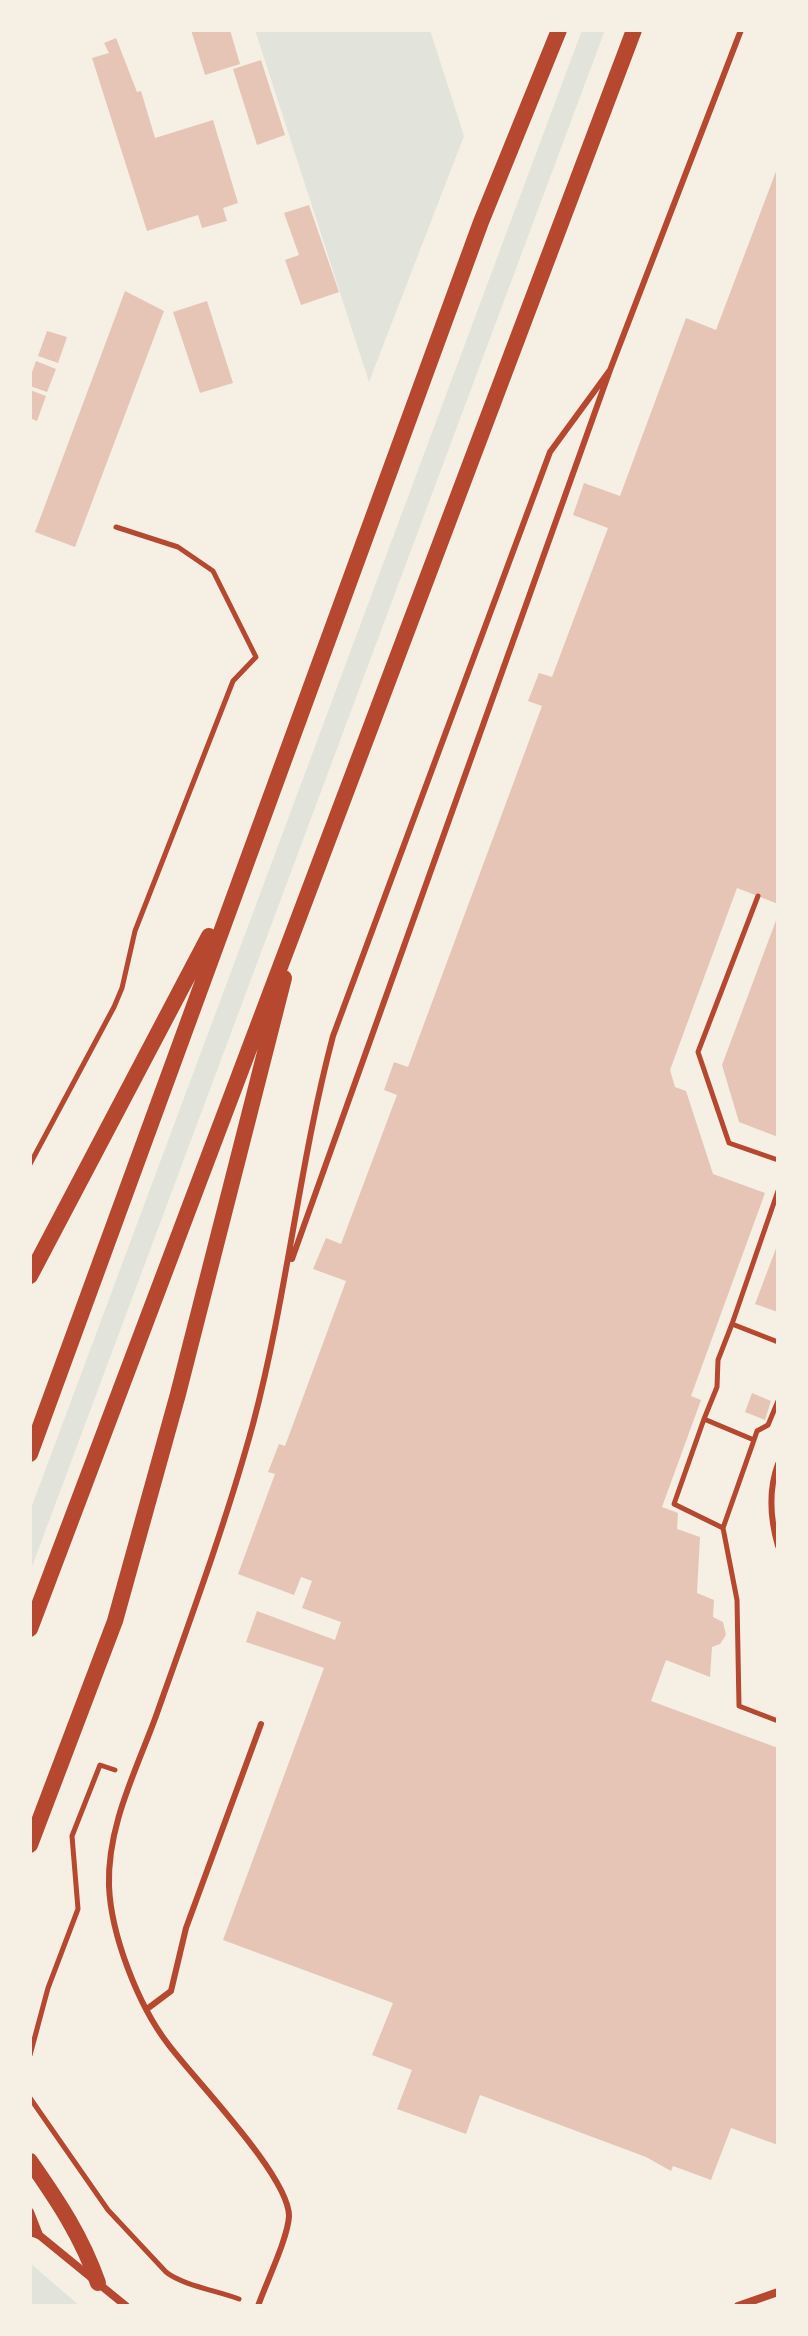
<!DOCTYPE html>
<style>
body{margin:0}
#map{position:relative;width:808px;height:2336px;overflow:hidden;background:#f6efe4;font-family:"DM Sans",sans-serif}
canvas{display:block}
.frame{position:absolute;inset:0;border:32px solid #f6efe4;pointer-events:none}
</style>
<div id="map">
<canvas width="808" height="2336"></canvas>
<div class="frame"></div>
</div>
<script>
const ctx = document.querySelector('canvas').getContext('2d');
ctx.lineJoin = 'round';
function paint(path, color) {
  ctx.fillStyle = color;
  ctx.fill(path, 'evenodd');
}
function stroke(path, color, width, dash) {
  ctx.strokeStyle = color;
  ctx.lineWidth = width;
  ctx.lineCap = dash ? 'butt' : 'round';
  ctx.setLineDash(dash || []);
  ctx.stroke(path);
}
const green = new Path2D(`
 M255 30H430L464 136 369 382Z
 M582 30H605L30 1572V1511Z
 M30 2263 80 2306H30Z`);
const building = new Path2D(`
 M191 30H230L240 64 205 75Z
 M116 38 137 92 141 91 155 138 213 120 238 203 223 208 227 221 202 228 198 215 147 231 92 58 109 53 104 43Z
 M261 60 285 135 257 145 233 69Z
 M778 166V904L737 888 670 1070 675 1087 686 1091 713 1174 765 1193 691 1396 701 1400 662 1507 678 1513 677 1529 700 1537 697 1593 714 1600 713 1617 723 1622 726 1635 720 1644 712 1647 710 1677 666 1660 651 1701 778 1748V2145L731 2128 711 2180 673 2166 671 2171 646 2157 480 2095 466 2134 397 2109 412 2070 372 2055 393 2003 223 1940 324 1668 246 1642 257 1611 335 1640 341 1622 302 1608 312 1581 301 1577 294 1595 238 1574 275 1474 268 1472 279 1444 285 1446 346 1281 313 1269 326 1238 341 1244 397 1095 384 1090 394 1062 408 1067 542 706 528 701 539 673 552 677 608 528 573 515 584 483 620 496 686 318 716 330Z
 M309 205 339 292 301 305 285 260 299 255 284 213Z
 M125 291 164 311 75 547 35 532Z
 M207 301 233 383 200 393 173 312Z
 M47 331 67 337 58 363 38 356Z
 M36 361 56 369 47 392 30 386V378Z
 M30 390 46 396 37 421 30 418Z
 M778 915V1137L739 1122 722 1065Z
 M778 1243V1312L755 1304Z
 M752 1393 771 1401 765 1420 745 1412Z`);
const path = new Path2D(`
 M758 896 698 1052 729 1143 778 1160
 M30 1164 114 1007 122 988 135 931 233 681 256 657 213 571 178 547 116 527
 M778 1191 732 1324 778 1342
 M732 1324 718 1360 717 1387 704 1419 754 1440 723 1528 737 1600 739 1706 778 1721
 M704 1419 674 1504 723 1528
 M754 1440 757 1431 768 1425 778 1401
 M30 2055 48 1988 78 1909 72 1836 100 1765 115 1770
 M30 2098 108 2210 166 2272C182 2285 218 2291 239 2299`);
const service = new Path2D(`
 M292 1259 610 370 741 30
 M778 1464C768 1491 770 1518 778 1546
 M147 2009 171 1991 186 1928 261 1724
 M258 2306C266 2283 288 2238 289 2216 289 2176 194 2079 168 2044 138 2005 111 1935 109 1886 107 1826 136 1771 156 1716 190 1620 226 1523 253 1424 287 1296 299 1164 333 1036L550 452 610 370`);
const minor = new Path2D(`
 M30 2212 39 2235
 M30 2232 39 2235 126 2306
 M738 2306 778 2292`);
const secondary = new Path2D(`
 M30 1276 209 936
 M30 1454 481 222 559 30
 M30 1629 634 30
 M30 1845 115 1621 178 1394 284 978
 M30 2161C58 2201 82 2237 98 2283`);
paint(green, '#e2e4dc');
paint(building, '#e6c5b7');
stroke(path, '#b5482f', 5);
stroke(service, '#b5482f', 6);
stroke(minor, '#b5482f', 8);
stroke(secondary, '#b5482f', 16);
</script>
